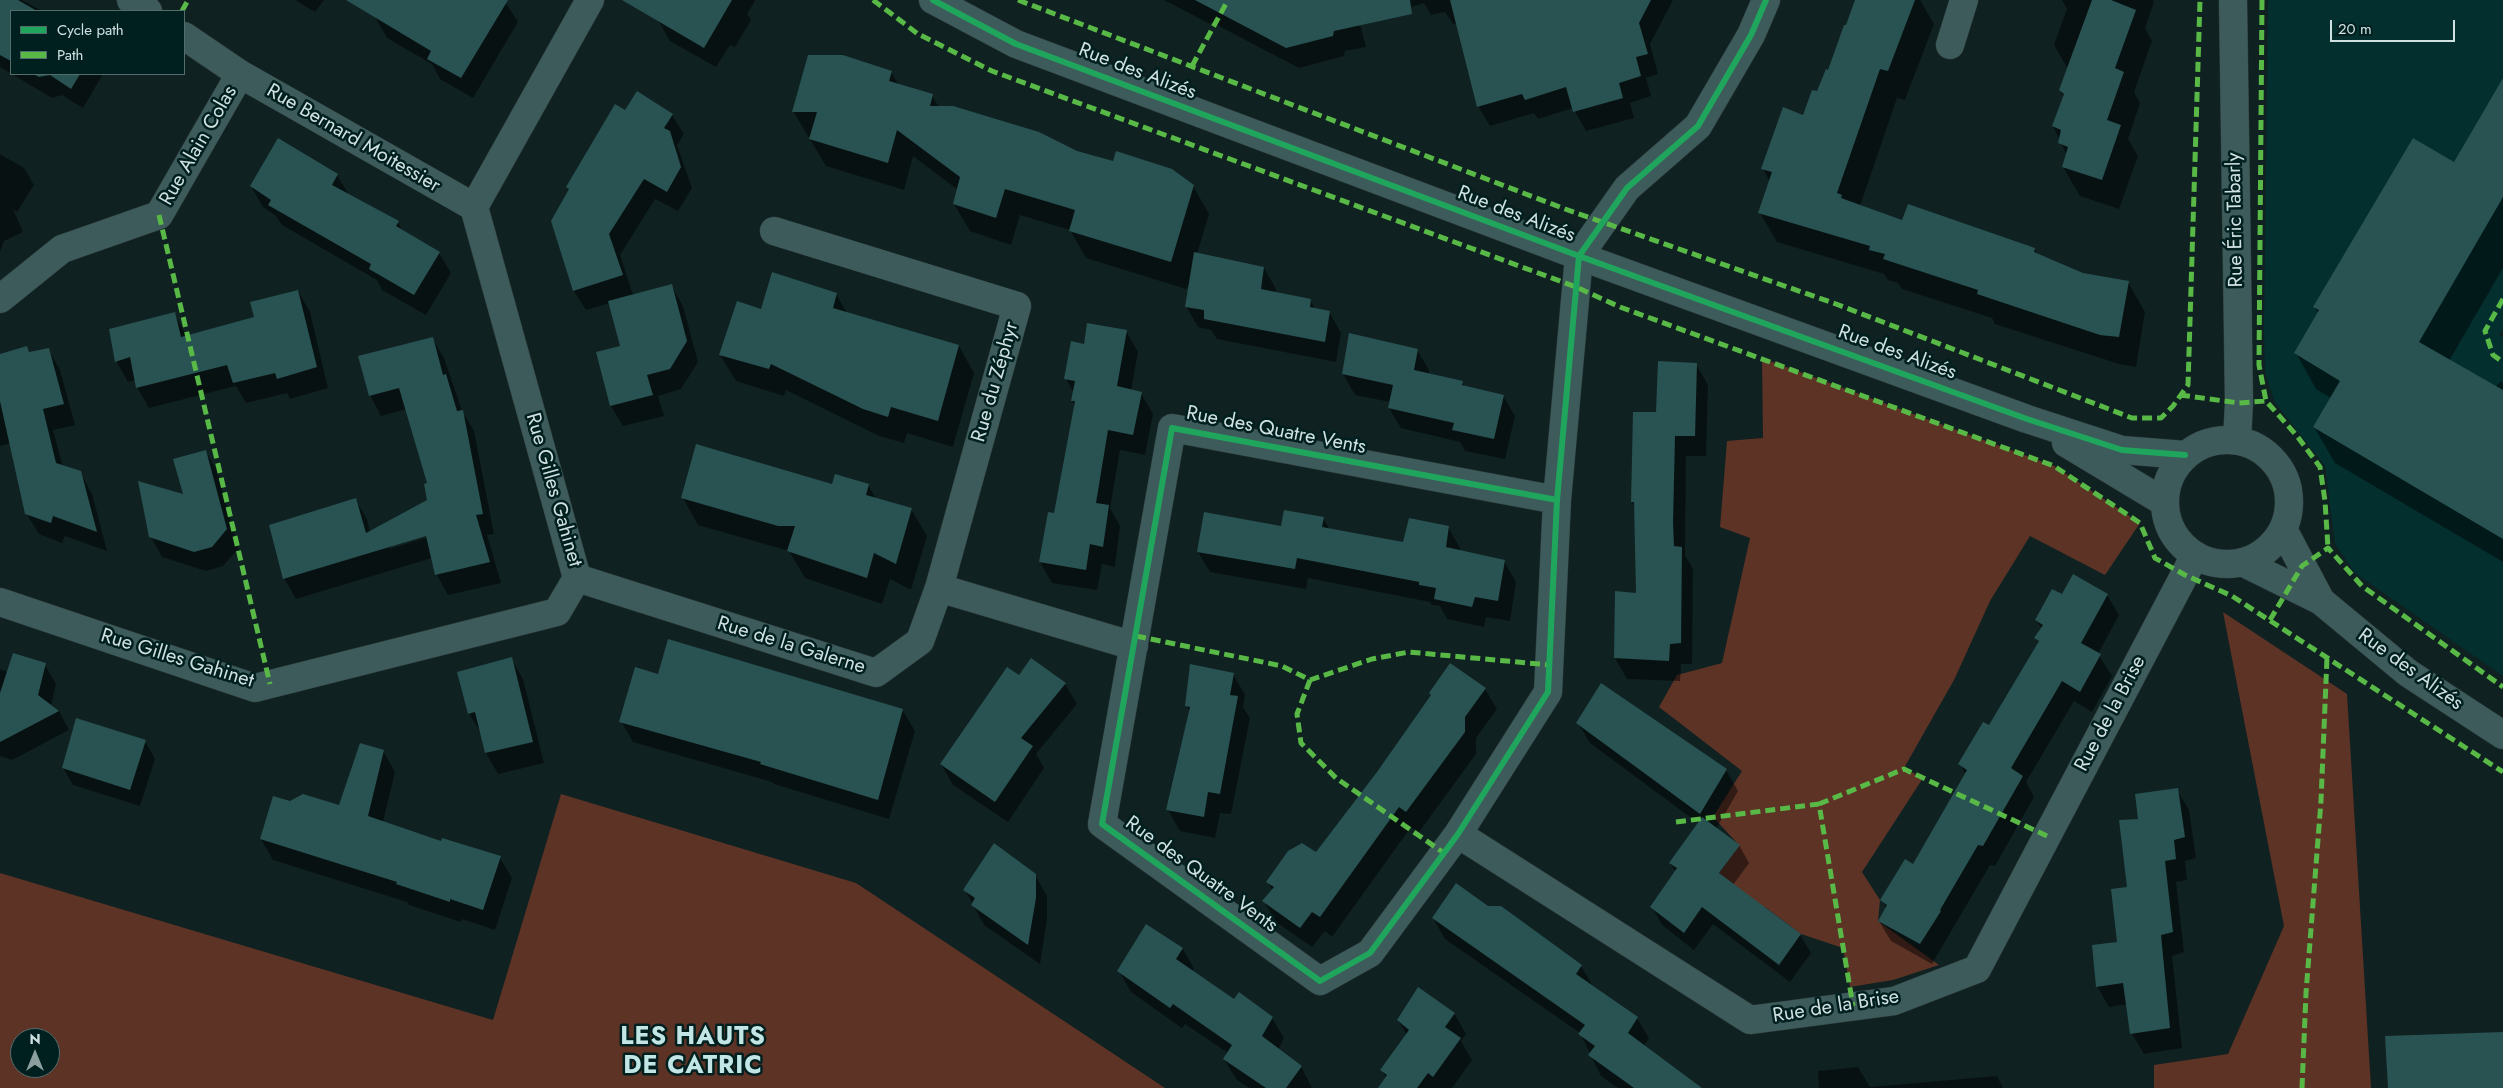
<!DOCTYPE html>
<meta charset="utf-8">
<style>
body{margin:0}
#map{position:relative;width:2503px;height:1088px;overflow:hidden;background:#102121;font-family:Jost,sans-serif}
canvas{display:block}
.legend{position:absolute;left:10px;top:10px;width:175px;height:65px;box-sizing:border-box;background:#001f1f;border:1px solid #536d6d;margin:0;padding:6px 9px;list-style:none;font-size:15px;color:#d0e1e1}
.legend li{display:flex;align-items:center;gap:10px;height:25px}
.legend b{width:25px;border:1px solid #536d6d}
.north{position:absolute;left:10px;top:1028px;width:50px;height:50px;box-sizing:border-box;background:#001f1f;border:1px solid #536d6d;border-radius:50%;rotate:0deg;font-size:14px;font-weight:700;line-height:20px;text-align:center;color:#d0e1e1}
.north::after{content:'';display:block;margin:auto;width:18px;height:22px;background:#8d9e9e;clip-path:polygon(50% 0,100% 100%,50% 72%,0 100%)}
.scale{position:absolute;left:2330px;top:20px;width:125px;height:22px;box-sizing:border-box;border:2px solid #d0e1e1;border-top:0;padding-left:6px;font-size:15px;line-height:18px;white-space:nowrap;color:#d0e1e1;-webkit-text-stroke:4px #001f1f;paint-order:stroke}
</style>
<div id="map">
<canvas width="2503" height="1088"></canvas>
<ul class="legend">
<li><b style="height:6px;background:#20a55d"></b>Cycle path</li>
<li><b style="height:6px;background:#58b947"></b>Path</li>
</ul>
<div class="north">N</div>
<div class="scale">20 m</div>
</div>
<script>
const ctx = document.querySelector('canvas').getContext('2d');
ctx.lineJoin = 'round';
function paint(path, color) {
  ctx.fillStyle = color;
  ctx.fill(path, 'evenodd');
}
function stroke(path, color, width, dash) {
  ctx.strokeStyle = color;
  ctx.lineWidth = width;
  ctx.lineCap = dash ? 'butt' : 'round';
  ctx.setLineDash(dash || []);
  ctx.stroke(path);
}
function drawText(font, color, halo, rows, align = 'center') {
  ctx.font = font + ' Jost,sans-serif';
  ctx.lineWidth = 5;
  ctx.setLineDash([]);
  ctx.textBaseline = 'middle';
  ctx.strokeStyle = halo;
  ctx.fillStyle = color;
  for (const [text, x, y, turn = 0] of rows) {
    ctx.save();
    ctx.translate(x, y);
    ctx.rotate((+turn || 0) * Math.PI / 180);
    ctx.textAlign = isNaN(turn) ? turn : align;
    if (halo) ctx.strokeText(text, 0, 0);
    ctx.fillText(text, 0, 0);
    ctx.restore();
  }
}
const built = new Path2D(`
 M2268 0H2503V329L2499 335 2503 337V676L2355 573 2335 544 2325 466 2275 403 2265 372 2264 330Z`);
const green = new Path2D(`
 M1762 358 2054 466 2140 523 2105 575 2030 536 1990 601 1954 680 1904 768 1923 778 1862 872 1880 900 1878 921 1939 965 1893 980 1850 987 1843 948 1801 934 1765 907 1748 912 1708 889 1739 845 1713 817 1742 771 1659 707 1677 675 1722 663 1750 538 1720 527 1727 441 1763 438Z
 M2223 612 2347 694 2371 1088H2154V1065L2228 1054 2284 926Z
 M561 794 856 883 1165 1088H0V873L493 1020ZM20 1038H50V1068H20Z`);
const shadow = new Path2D(`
 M3 0H22L42 11H11V74H103L83 108 62 95 52 98 0 67V5Z
 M295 0H324L315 12Z
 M385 0H504L518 22 473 98 440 79 432 64 387 38 375 17Z
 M670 0H755V1L747 14 751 20 735 47 730 45 716 67 670 41 658 20Z
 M1164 0H1478L1482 18 1453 24 1445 12 1431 15 1424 3 1360 24 1366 47 1345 51 1344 56 1299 68 1211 22 1210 24Z
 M1610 0H1673L1650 44 1658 74 1646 78 1651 96 1630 103 1634 118 1586 131 1573 108 1538 119 1534 113 1490 126 1478 106Z
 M1856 0H1920L1934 24 1905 100 1897 98 1860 206 1903 222 2034 249 2038 255 2083 274 2128 282 2145 312 2136 367 2119 364 1995 324 1992 318 1902 289 1898 283 1888 280 1884 274 1777 242 1760 213 1770 182 1763 169 1804 117 1817 93 1829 71Z
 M2062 0H2153L2154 2 2145 28 2152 41 2134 92 2140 103 2128 139 2138 156 2119 209 2080 196 2063 167 2067 155 2053 126 2064 97 2060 90 2068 69 2054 45 2067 9Z
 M891 72 899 85 932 96 939 107 1077 152 1193 186 1209 214 1197 254 1264 268 1276 289 1275 293 1310 300 1315 309 1329 312 1341 333 1336 362 1217 339 1211 330 1198 327 1186 306 1191 281 1186 289 1086 258 1070 230 1020 215 1011 245 970 231 954 204 958 190 913 156 904 190 826 166 793 111Z
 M2503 80V268L2449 361 2495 387 2501 381 2503 383V562L2335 463 2314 427 2331 398 2316 389 2296 353 2319 314 2314 307 2454 164Z
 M625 112 672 115 684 134 677 145 692 188 678 211 655 199 620 255 633 295 671 285 683 306 698 362 681 389 658 396 664 416 623 426 611 406 597 353 621 347 610 303 586 310 574 291 552 221 570 191 567 187Z
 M0 154 24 168 34 185 17 212 13 209 23 232 4 241 0 252Z
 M337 175 349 195 398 222 403 232 439 253 451 273 426 315 382 290 377 280 282 225 276 216 263 207 251 186Z
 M298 291 310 312 328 388 290 399 287 393 246 403 236 386 149 408 137 387 136 380 128 382 116 361 174 313 187 337 255 318Z
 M836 294 847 313 959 346 974 373 953 447 907 433 904 443 879 436 786 390 784 396 736 381 720 355 762 310Z
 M1126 331 1138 352 1131 391 1141 393 1153 414 1145 455 1120 450 1110 508 1120 526 1115 567 1102 564 1097 590 1052 583 1040 562 1055 514 1075 406 1072 401 1074 393 1066 379 1085 345Z
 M432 338 444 358 462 411 474 431 494 534 487 535 501 583 448 595 437 575 432 558 296 599 284 578 355 499 367 519 370 532 428 500V484L407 409 381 416 370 395ZM431 533 432 536 389 549 392 545Z
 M48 349 60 370 75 425 53 430 63 467 80 472 92 494 107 551 65 536 62 543 39 534 26 513 11 443 0 446V356Z
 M1417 350 1429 370V375L1462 382 1465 387 1503 396 1515 416 1505 459 1465 451 1460 442 1401 428 1389 408 1390 402 1355 395 1343 374Z
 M1696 364 1708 385 1706 456H1686L1685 555 1693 569 1692 664H1681L1680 681 1627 679 1615 658 1638 594 1635 507 1632 502 1657 413Z
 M206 452 217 471 238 549 223 566 206 571 162 557 151 537 185 496Z
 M868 485 876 499 911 509 927 536 911 590 890 579 882 604 805 578 789 551 698 525 683 498 833 486Z
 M1323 518 1330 530 1404 544 1448 527 1460 548V551L1504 561 1516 582 1510 621 1486 617 1484 627 1447 619 1440 606 1432 605 1430 602 1308 578 1306 589 1210 572 1198 552Z
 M2062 595H2107L2119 615 2098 654 2112 676 2092 712 2074 701 2026 782 2034 797 1995 866 1990 865 1932 964 1891 941 1879 921 1887 909 1882 900 1914 865 1966 775 1960 764 1989 727 2039 644 2036 638 2042 629 2036 620Z
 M669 640 903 711 915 731 889 819 774 784 772 782 633 742 621 721 659 676Z
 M511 659 523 679 544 763 498 774 486 753 482 734 469 714 458 673Z
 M1031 660 1065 684 1077 704 1036 754 1044 768 1008 822 953 785 941 764 1019 676Z
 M1450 664 1485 689 1497 709 1476 738V754L1419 832 1411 827 1332 937 1325 931 1312 947 1276 922 1264 901 1273 891 1268 882 1316 854 1378 773 1432 696Z
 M45 665 56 684 51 706 59 711 69 730 12 760 0 756V669L8 672Z
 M1233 674 1245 695 1243 707 1250 718 1231 814 1220 813 1215 838 1180 831 1168 810 1190 712 1187 706Z
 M1578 723 1726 770 1738 791 1716 829 1739 845 1749 863 1733 885 1800 935 1811 953 1790 982 1713 924 1694 950 1662 925 1652 907 1676 872 1670 863 1698 823 1590 743Z
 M145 741 155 759 140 806 73 785 63 768Z
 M383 751 395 772 383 822 442 842 500 858 512 878 495 930 462 919 461 922 409 905 407 902 273 860 261 839 290 802 340 807Z
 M2177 790 2189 810 2196 858 2185 861 2187 880 2176 882 2184 952 2172 956 2182 1048 2144 1054 2132 1034 2128 1004 2109 1007 2097 986 2119 943 2139 820Z
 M1035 875 1047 896V919L1040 964 984 925 965 890Z
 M1487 907H1501L1581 966 1594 988 1637 1018 1649 1038 1644 1046 1700 1088H1618L1601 1076 1580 1033 1445 939 1433 918Z
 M1183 949 1194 969 1192 972 1234 1000 1272 1018 1284 1038 1278 1050 1301 1066 1312 1088H1249L1236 1079 1224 1059 1228 1053 1185 1024 1182 1028 1131 992 1119 971Z
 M1454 1013 1466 1034 1461 1041 1472 1060 1452 1088H1379L1386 1078 1382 1070 1407 1035 1398 1020Z
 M1858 1067 1870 1087 1997 1076 2003 1088H1819L1818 1071Z`);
const building = new Path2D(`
 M0 0H18L37 11H11V61L0 55Z
 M346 0H508L461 78 427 59 431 51Z
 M622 0H732L704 48Z
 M1195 0H1410L1412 14 1334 31 1333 36 1286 48Z
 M1450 0H1651L1639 23 1648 54 1636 57 1641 76 1619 83 1623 98 1573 112 1566 87 1525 100 1522 94 1477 107Z
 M1855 0H1915L1888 71 1880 69 1837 193 1842 195 1841 198 1902 220 1908 204 2035 248 2034 252 2083 273 2129 281 2119 337 2100 335 1977 294 1978 290 1883 259 1885 254 1869 250 1870 246 1758 213 1772 172 1761 169 1783 107 1803 115 1812 90 1817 91 1826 69 1828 70 1844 25H1846Z
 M2092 0H2111L2136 10 2115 68 2124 72 2107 120 2121 125 2102 180 2062 167 2068 147 2058 143 2061 130 2052 126 2064 94 2059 90Z
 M808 55H843L892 71 889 81 933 94 930 106H953L1039 132 1077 151 1113 161 1116 151 1172 169 1194 185 1171 262 1069 231 1075 210 1005 189 996 218 953 204 960 177 897 130 888 163 809 139 817 112H792Z
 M33 74H80L71 89 50 75 39 77Z
 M2503 78V197L2419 342 2503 390V539L2313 427 2340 381 2294 353 2319 310 2313 307 2413 138 2454 162Z
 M637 91 673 114 664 128 670 131 681 167 667 192 644 179 609 234 623 275 573 291 551 221 569 189 566 187 615 104 625 110Z
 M278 138 338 174 332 185 399 221 396 226 440 252 414 295 369 269 371 264 268 205 271 200 250 186Z
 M1194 252 1264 267 1261 289 1311 299 1310 307 1330 311 1325 342 1204 319V310L1185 307Z
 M772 272 837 293 833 308 959 345 938 421 891 407 888 417 863 409 771 364 769 369 719 355 737 301 761 309Z
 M672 284 687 341 670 369 647 375 653 395 610 406 596 352 620 346 608 301Z
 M298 290 317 367 277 379 275 373 233 383 227 365 136 388 130 357 115 362 109 329 175 312 181 337 254 317 250 302Z
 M1087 323 1127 330 1117 386 1142 392 1133 435 1108 430 1096 503 1109 505 1103 547 1090 544 1086 570 1039 562 1048 512 1054 513 1075 401H1071L1075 381 1064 379 1071 341 1084 344Z
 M1349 333 1418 349 1414 370 1463 381 1462 385 1504 395 1494 439 1452 430 1454 423 1388 408 1393 385 1342 374Z
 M433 337 443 375 446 374 457 411 463 410 483 514 476 515 490 562 435 575 426 536 283 579 269 525 356 498 366 533 427 500 424 484 427 483 399 388 369 396 358 356Z
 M27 346 29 352 49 348 64 404 43 409 56 463 81 471 97 532 53 516 51 523 25 514 0 401V354Z
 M1658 361 1697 363 1695 436H1675L1673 523 1674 546 1682 547 1681 643 1670 644 1669 661 1614 658 1615 591 1636 593 1634 502H1631L1633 412H1656Z
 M696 444 832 484 835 474 869 484 866 495 912 508 896 564 874 553 867 578 787 551 795 526H778L681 498Z
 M206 450 227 529 212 547 194 552 149 537 138 481 183 494 173 459Z
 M1284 510 1324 517 1322 527 1403 542 1409 518 1449 526 1446 547 1505 560 1498 601 1475 597 1472 607 1434 599 1436 588 1419 585V582L1297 558 1295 569 1197 552 1204 512 1281 526Z
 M2073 574 2108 594 2081 643 2101 654 2080 692 2062 681 2011 768 2023 776 1983 846 1978 845 1940 910 1941 911 1920 944 1878 921 1887 905 1880 900 1905 859 1913 864 1967 770 1958 764 1983 722 1989 725 2039 641 2034 638 2043 625 2035 620 2052 589 2062 594Z
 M668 639 903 709 878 800 760 764 761 762 619 722 635 667 658 674Z
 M13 653 46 663 38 695 59 711 0 742V693Z
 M512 657 533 742 485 753 475 712 468 714 457 672Z
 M1031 658 1066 683 1021 738 1033 746 995 802 940 764 1007 667 1019 675Z
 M1450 663 1486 688 1465 717V732L1406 812 1399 807 1320 917 1312 912 1300 928 1262 901 1274 887 1266 882 1288 851 1302 843 1316 852 1377 772 1431 695 1429 693Z
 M1190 664 1234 673 1230 695 1238 696 1220 794 1208 792 1204 817 1166 810 1190 707 1185 706Z
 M1601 683 1727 769 1700 814 1576 723Z
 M76 718 146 740 130 790 62 768Z
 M360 743 384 750 368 816 441 841 442 838 501 856 483 910 450 899V902L396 884 397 882 260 839 273 796 290 801 303 794 339 805Z
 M2178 788 2185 837 2174 840 2176 859 2165 861 2173 932 2161 935 2170 1028 2130 1034 2123 983 2096 987 2092 945 2117 942 2111 889 2127 887 2119 820 2138 819 2135 794Z
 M1702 817 1740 845 1719 873 1801 934 1779 965 1702 907 1684 933 1650 907 1677 868 1669 863Z
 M994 843 1036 874V898L1028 945 971 905 975 898 963 890Z
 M1456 883 1488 906H1501L1582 965 1576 974 1638 1017 1628 1033 1702 1088H1634L1588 1055 1595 1046 1578 1034 1585 1025 1432 918Z
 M1146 924 1183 948 1176 959 1234 999 1239 992 1273 1017 1262 1036 1302 1066 1286 1088H1266L1223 1059 1232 1045 1173 1004 1170 1008 1117 971Z
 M1418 987 1455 1013 1445 1027 1461 1038 1433 1077 1428 1073 1417 1088H1378L1387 1075 1380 1070 1409 1030 1397 1020Z
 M2503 1032V1088H2388L2385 1036Z`);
const street = new Path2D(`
 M131 0 148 11
 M933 0 1016 44 1579 256 2027 419 2122 450 2185 455
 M2233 0 2239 403 2237 440
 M184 36 240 74 474 207
 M1950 45 1964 0
 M774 231 1017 306 939 588
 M0 299 62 249 159 215 240 74
 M2165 502a62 62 0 1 1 124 0a62 62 0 1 1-124 0Z
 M2066 443 2164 502
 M1557 500 1172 428 1102 824 1320 981 1370 953 1458 834 1548 692 1557 500 1579 256 1627 188 1698 126 1751 35 1766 0
 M2283 529 2321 601
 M2242 562 2321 601 2408 673 2503 735
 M577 578 876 673 920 641 939 588 1134 646
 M0 602 255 688 557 612 577 578 474 207 590 0
 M1458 834 1750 1020 1894 1001 1977 969 2195 555`);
const quiet = new Path2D(`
 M873 0 918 34 992 71 1576 287 1620 307 2054 466 2140 523 2155 558 2185 575 2232 596 2503 772
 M1018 0 1565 209 1836 304 2132 418H2161L2173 406 2188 385 2200 0
 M2262 0 2259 365 2266 401 2297 436 2320 467 2325 501 2328 548
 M182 11 188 0
 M1192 66 1228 0
 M159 215 270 684
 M2503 299 2485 331 2493 355 2503 362
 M2180 395 2239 403 2266 401
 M2270 620 2302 566 2328 548 2362 586 2503 687
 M1136 636 1282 666 1310 680 1372 659 1409 652 1550 665
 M1310 680 1297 714 1301 743 1336 778 1444 853
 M1819 804 1904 769 2047 836
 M1676 822 1819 804 1853 1006
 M2302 1088 2306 993 2321 801 2327 657`);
const cycleway = new Path2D(`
 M933 0 1016 44 1579 256 2027 419 2122 450 2185 455
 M1557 500 1172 428 1102 824 1320 981 1370 953 1458 834 1548 692 1557 500 1579 256 1627 188 1698 126 1751 35 1766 0`);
const streetNames = [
 ["Rue des Alizés",1137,72,21],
 ["Rue Bernard Moitessier",353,139,30],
 ["Rue Alain Colas",199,146,-60],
 ["Rue des Alizés",1516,215,21],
 ["Rue Éric Tabarly",2236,220,-91],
 ["Rue des Alizés",1897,353,20],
 ["Rue du Zéphyr",996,382,-74],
 ["Rue des Quatre Vents",1276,431,11],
 ["Rue Gilles Gahinet",553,490,74],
 ["Rue de la Galerne",791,646,17],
 ["Rue Gilles Gahinet",177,659,17],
 ["Rue des Alizés",2410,670,36],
 ["Rue de la Brise",2111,714,-62],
 ["Rue des Quatre Vents",1201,875,36],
 ["Rue de la Brise",1836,1007,-9]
];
const districtNames = [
 ["LES HAUTS",693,1038],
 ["DE CATRIC",693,1067]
];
paint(built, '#042f2f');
paint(green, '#5d3326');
paint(shadow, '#0007');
paint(building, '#295252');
stroke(street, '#2d3a3a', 29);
stroke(street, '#3d5b5b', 28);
stroke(quiet, '#58b947', 5, [10, 5]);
stroke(cycleway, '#20a55d', 6);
drawText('20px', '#d0e1e1', '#001f1f', streetNames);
ctx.letterSpacing = '1px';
drawText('bold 25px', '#c2e6e5', '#001f1f', districtNames);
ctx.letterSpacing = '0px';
</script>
